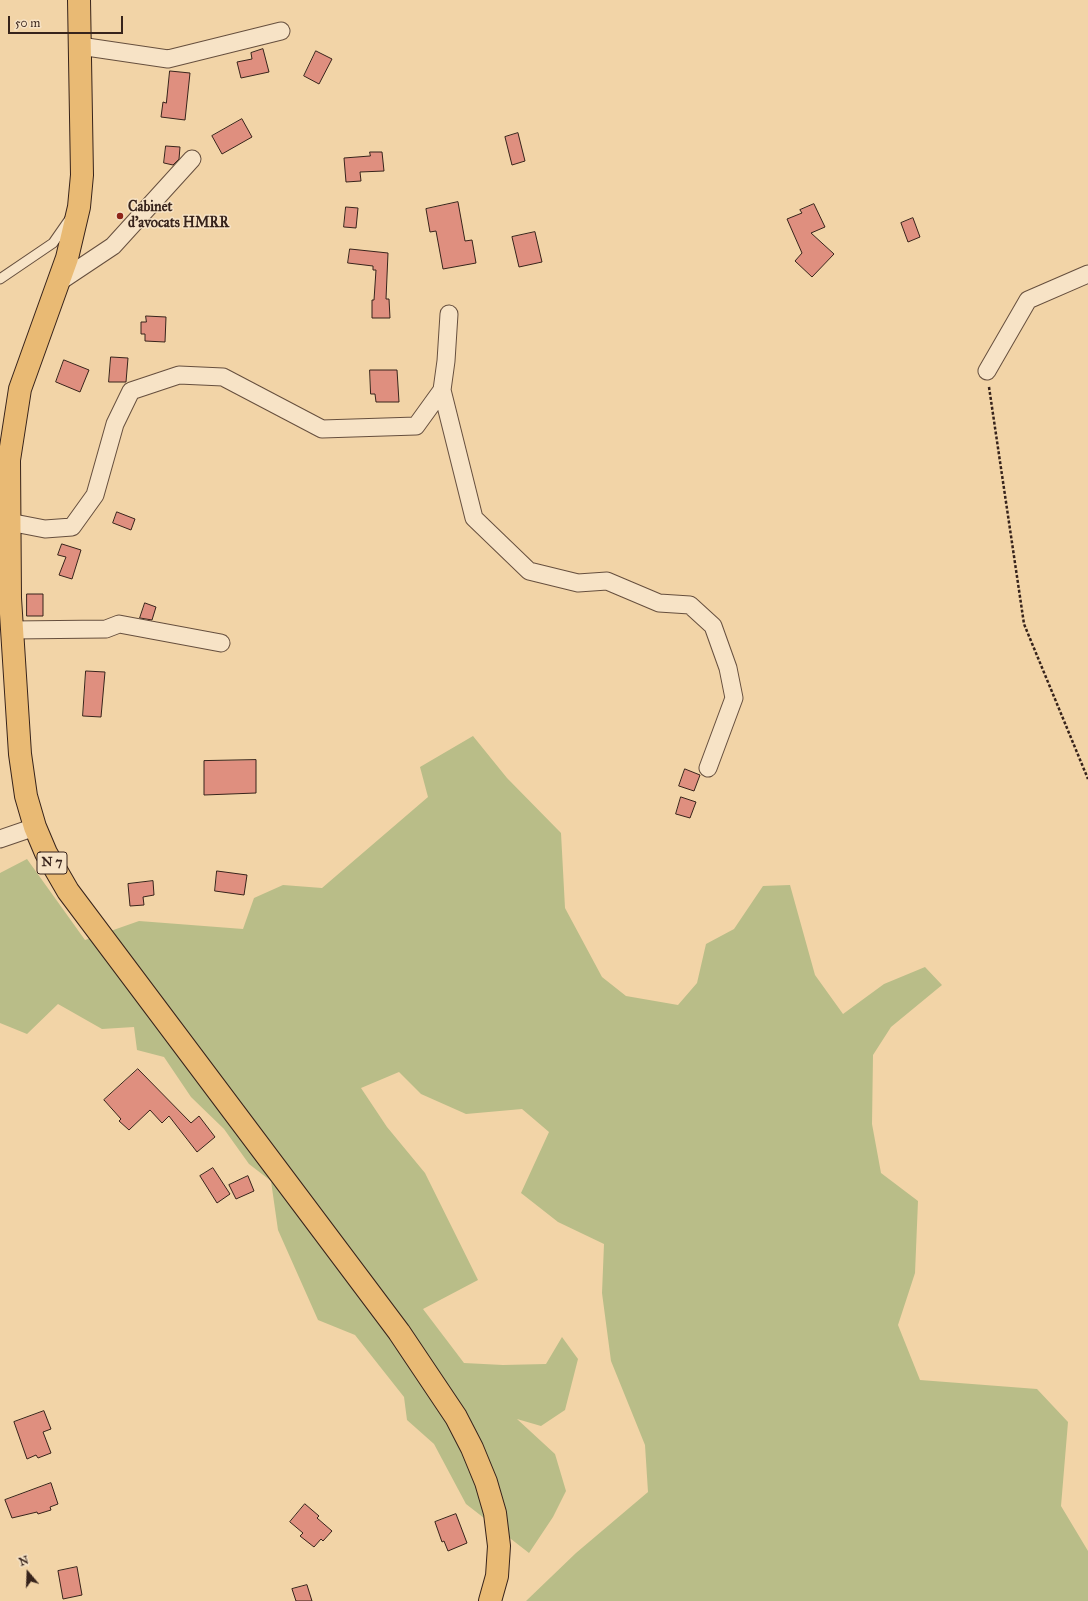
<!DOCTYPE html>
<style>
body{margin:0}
#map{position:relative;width:1088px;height:1601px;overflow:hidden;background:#f2d4a7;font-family:"IM FELL Great Primer",serif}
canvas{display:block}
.north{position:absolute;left:8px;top:1553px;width:40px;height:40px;-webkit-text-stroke:3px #f7e3c6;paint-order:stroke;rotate:341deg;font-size:11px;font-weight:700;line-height:16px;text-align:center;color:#37231b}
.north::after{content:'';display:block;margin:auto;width:14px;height:18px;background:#37231b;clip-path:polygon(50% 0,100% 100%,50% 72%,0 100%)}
.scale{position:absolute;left:8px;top:16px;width:115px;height:18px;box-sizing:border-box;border:2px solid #37231b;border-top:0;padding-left:5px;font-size:12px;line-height:14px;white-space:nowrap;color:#37231b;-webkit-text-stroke:3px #f7e3c6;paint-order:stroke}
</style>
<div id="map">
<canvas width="1088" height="1601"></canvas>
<div class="north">N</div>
<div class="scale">50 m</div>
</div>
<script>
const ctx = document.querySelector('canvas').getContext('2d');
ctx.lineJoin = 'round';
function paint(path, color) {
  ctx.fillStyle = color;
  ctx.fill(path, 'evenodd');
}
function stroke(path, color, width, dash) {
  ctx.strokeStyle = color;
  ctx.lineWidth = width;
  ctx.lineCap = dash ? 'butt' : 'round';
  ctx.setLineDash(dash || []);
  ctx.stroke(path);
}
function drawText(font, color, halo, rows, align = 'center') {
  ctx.font = font + ' "IM FELL Great Primer",serif';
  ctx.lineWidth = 3;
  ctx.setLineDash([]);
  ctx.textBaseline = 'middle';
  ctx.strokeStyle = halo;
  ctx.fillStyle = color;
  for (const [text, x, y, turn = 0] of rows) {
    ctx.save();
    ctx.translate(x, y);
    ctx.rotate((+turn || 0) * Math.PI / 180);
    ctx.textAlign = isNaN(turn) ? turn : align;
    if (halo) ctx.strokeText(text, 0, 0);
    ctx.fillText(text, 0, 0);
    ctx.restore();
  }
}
const green = new Path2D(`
 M473 736 507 778 561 833 565 908 602 977 626 996 678 1005 697 983 706 944 734 929 763 886 790 885 815 975 843 1014 884 984 925 967 942 985 891 1027 873 1055 872 1124 881 1173 918 1201 915 1273 898 1325 920 1380 1037 1389 1068 1422 1061 1506 1088 1551V1601H526L576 1553 648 1492 645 1445 611 1361 602 1293 604 1244 558 1222 521 1193 549 1132 522 1109 466 1114 421 1094 399 1072 361 1088 387 1127 425 1173 478 1280 423 1309 464 1363 503 1365 546 1364 562 1337 578 1359 565 1410 541 1426 517 1419 555 1454 566 1491 553 1517 529 1553 466 1504 434 1444 407 1420 404 1397 355 1335 318 1320 278 1230 271 1181 249 1164 224 1129 191 1097 164 1057 137 1050 134 1027 102 1029 58 1004 27 1034 0 1023V873L27 859 85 940 139 921 243 929 254 898 283 885 322 888 428 797 420 767Z`);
const building = new Path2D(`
 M263 49 269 72 241 78 237 62 252 59 251 53Z
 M316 51 332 59 319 84 304 76Z
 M170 71 190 73 185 120 161 117 163 102 166 103Z
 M242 119 252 137 222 154 212 136Z
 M518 133 525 161 512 165 505 137Z
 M166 146 180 147 179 159 173 165 164 163Z
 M370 152H382L384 171 360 172 361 181 346 182 344 158 370 156Z
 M458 202 465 241 472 240 476 263 443 269 436 231 430 232 426 209Z
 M814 204 825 227 811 233 834 254 812 277 795 261 802 253 787 219 802 213 800 210Z
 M346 207 358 208 356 228 344 227Z
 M913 218 920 237 908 242 901 223Z
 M535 232 542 262 519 267 512 237Z
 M350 249 388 253 386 299H389L390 318H372V300H374L376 270H373V266L348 263Z
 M146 316 166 317 165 342 145 341V334H141V322H146Z
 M111 357 128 358 126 382H109Z
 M64 360 89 370 80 392 56 382Z
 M370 370H397L399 402H376L375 394H371Z
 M117 512 135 519 131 530 113 523Z
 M62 544 81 550 72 579 59 575 66 557 58 555Z
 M27 594H43V616H27Z
 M145 603 156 607 152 620 140 618Z
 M86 671 105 672 101 717 83 716Z
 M256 760V793L204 795V761Z
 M685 769 700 775 694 791 679 786Z
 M681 797 696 802 690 818 676 814Z
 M217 871 247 875 244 895 215 891Z
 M153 881 154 895 143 897 144 905 130 906 128 884Z
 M138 1069 191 1123 199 1116 215 1137 197 1152 169 1116 162 1123 150 1110 129 1130 119 1121 121 1119 104 1100Z
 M213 1168 230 1194 217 1203 200 1176Z
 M248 1176 254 1191 236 1199 229 1185Z
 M44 1411 51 1429 43 1432 51 1453 38 1458 36 1455 27 1459 14 1422Z
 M51 1483 58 1504 50 1507 51 1510 38 1514 37 1512 12 1518 5 1500Z
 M305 1504 319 1516 317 1518 332 1531 323 1541 321 1539 314 1547 300 1536 303 1533 290 1522Z
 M456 1514 467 1543 448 1551 444 1541 442 1542 435 1522Z
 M77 1567 82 1595 63 1599 58 1571Z
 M307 1585 312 1601H296L292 1589Z`);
const path = new Path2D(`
 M989 387 1024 624 1088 779`);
const lane = new Path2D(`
 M0 279 53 243 69 220`);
const street = new Path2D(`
 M80 46 168 59 281 31
 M59 282 113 246 192 159
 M987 371 1028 300 1088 274
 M442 390 474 518 529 571 578 583 607 581 659 603 690 605 713 626 728 668 734 698 708 768
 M9 522 45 529 72 527 95 495 115 424 131 391 179 375 223 377 322 429 416 426 442 390 446 361 449 314
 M12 630 106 629 119 624 221 643
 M0 839 35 827`);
const primary = new Path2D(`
 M79 0 82 175 79 207 67 258 20 389 9 460 10 598 20 754 26 796 35 827 46 853 68 891 399 1332 456 1417 472 1448 486 1482 495 1513 499 1546 497 1576 490 1601`);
const markers = [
 [120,216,4,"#8f2418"]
];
const shields = [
 [52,863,30]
];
const shieldNames = [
 ["N 7",52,863]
];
const poiNames = [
 ["Cabinet",128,208],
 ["d'avocats HMRR",128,224]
];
paint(green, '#b9bd88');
paint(building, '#df8f7f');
stroke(building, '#37231b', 1);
stroke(lane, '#664f3e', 11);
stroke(street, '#664f3e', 19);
stroke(primary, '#37231b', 24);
stroke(path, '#37231b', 2.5, [3, 2]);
stroke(lane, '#f7e3c6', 9);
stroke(street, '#f7e3c6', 17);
stroke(primary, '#e9ba74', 22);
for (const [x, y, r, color] of markers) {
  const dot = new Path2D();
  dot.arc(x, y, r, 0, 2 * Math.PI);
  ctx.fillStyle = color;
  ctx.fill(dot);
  stroke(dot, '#f7e3c6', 1.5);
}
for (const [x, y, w] of shields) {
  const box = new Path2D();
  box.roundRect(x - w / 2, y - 11, w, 22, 3);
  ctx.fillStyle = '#f7e3c6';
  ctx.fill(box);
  stroke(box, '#37231b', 1);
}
drawText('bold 13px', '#37231b', null, shieldNames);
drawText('bold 14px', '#37231b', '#f7e3c6', poiNames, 'left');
</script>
